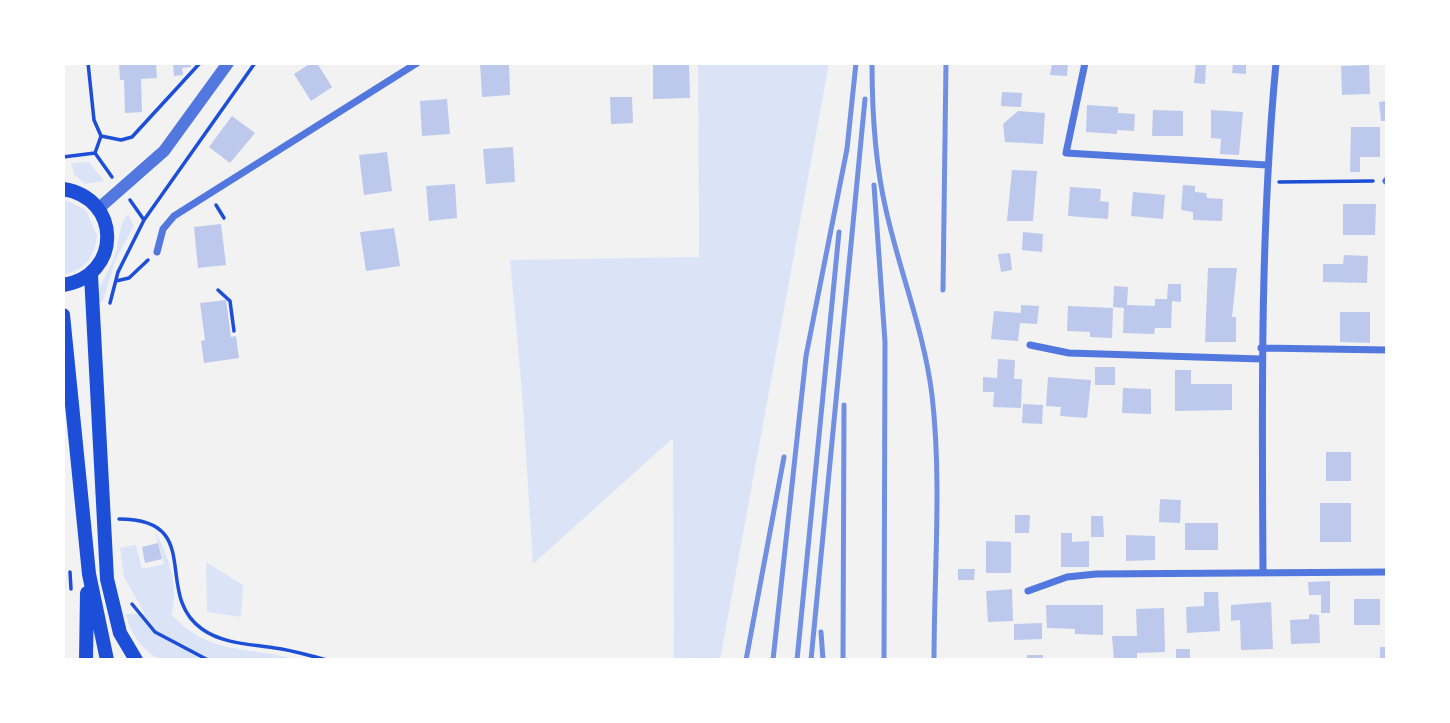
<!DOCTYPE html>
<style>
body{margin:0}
#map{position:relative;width:1450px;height:723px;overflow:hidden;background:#f2f2f2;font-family:Helvetica,sans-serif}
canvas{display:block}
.frame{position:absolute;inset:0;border:65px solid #fff;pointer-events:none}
</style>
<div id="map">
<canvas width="1450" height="723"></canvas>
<div class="frame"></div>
</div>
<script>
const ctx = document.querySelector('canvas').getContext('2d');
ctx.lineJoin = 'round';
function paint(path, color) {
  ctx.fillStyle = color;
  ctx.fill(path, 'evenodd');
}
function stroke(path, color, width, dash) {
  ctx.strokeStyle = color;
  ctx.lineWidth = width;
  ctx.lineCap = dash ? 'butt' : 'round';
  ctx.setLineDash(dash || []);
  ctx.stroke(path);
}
const green = new Path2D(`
 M698 63H829L720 660H674L673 438 533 564 522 392 510 260 699 257Z
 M89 162 104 181 85 184 74 174 71 163Z
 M63 199 86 210 97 235C95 257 85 270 63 275Z
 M128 214 134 226 115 261 103 301 96 304C98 283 111 270 116 251 120 238 119 224 128 214Z
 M155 532C168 552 180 591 171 614 209 656 249 646 299 660H162C142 651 131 635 126 614H145L124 577 120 548 136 545 142 569 164 564Z
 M206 562 243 585 241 617 207 612Z`);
const building = new Path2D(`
 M119 63H156L157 78 141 79 142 112 125 113 124 80H120Z
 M173 63H190L191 67 182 68 183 75 174 76Z
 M311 63H317L332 87 311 101 294 74Z
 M480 63H509L510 95 482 97Z
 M653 63H689L690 98 653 99Z
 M1052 63H1068L1067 76 1050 75Z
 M1196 63H1206L1205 84 1194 83Z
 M1233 63H1246V74L1232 73Z
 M1369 65 1370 94 1342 95 1341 66Z
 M1002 92 1022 93 1021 107 1001 106Z
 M610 97H632L633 123 611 124Z
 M447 99 450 134 422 136 420 101Z
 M1387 101V121H1381L1379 102Z
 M1087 105 1118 107V113L1135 114 1134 131 1117 130V134L1086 132Z
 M1153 110 1183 111V136H1152Z
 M1211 110 1243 112 1239 155 1220 154 1221 139 1211 138Z
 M1018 111 1045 113 1043 144 1005 142 1003 124Z
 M232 116 255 133 230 163 209 147Z
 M1351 127H1380V157H1360V172H1350Z
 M513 147 515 182 486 184 483 149Z
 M387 152 392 191 364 195 359 155Z
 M1012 170 1037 171 1033 221H1007Z
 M455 184 457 218 429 221 426 186Z
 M1183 185 1195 186V192L1206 193 1207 198 1223 199 1222 221 1193 220V212L1181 210Z
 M1070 187 1101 189 1100 201 1109 202 1108 219 1068 216Z
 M1133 192 1165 195 1163 219 1131 216Z
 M1343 204H1376L1375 235H1343Z
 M221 224 226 265 198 268 194 227Z
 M394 228 400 266 366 271 360 232Z
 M1023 232 1043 234 1042 252 1022 250Z
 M1010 253 1012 270 1001 272 998 254Z
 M1344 255 1368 256 1367 283 1323 282V264H1343Z
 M1208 268H1237L1232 317H1236V342H1205Z
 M1168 284H1181V302L1172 301 1171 328H1155L1154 334 1123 333 1124 308 1113 307 1114 286 1128 287 1127 305 1155 306V299H1167Z
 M226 300 231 337 236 336 239 358 204 363 201 341 205 340 200 303Z
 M1021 305 1039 306 1037 324 1020 323 1018 341 991 339 994 311 1021 313Z
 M1068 306 1113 308 1112 338 1090 337V332L1067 331Z
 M1340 312H1370V343L1340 342Z
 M998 359 1015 360 1014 379H1022L1021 408 993 407 994 392H983V377L997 378Z
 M1095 367H1115V385H1095Z
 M1175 370H1191V384H1232V410L1175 411Z
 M1048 377 1091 380 1087 418 1060 416 1061 407 1046 406Z
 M1123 388 1151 389V414L1122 413Z
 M1023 404 1043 405 1042 424 1022 423Z
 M1326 452H1351V481H1326Z
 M1160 499 1181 500 1180 523 1159 522Z
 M1320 503H1351V542H1320Z
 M1015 515H1030L1029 533H1015Z
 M1091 516H1103L1104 537H1091Z
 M1185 523H1218V550H1185Z
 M1061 533H1072V542L1089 541V567H1061Z
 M1126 535 1155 536V560L1126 561Z
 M986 541 1011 542V573H986Z
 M158 543 162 559 145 563 142 547Z
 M958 569H975L974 580H958Z
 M1330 581V613H1321V595H1309L1308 582Z
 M1012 589 1013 621 988 622 986 591Z
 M1204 592H1218L1220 631 1187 633 1186 607 1204 606Z
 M1354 599H1380V625H1354Z
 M1271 602 1273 649 1241 650 1240 620 1231 621V605Z
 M1046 605H1103V635L1075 634V629L1047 628Z
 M1164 608 1165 652 1137 653V660H1114L1112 636H1137L1136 609Z
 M1309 614 1319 615 1320 643 1291 644 1290 620 1309 619Z
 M1042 623V639L1014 640V624Z
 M1380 647H1387V660H1376L1380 657Z
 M1176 649H1190V660H1176Z
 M1027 655H1043V660H1027Z`);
const path = new Path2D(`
 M88 63 94 120 101 136 95 153
 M101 136 121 140 132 137 200 63
 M95 153 112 177
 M63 157 95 153
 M1279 182 1373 181
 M216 205 224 218
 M144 220 255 63
 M116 281 129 278 148 260
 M218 290 230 301 234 331
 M110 303 118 272 144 220 130 200
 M119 519C206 519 152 594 202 629 223 644 250 644 275 648 292 650 310 656 327 660
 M70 572 71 589
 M132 604 155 632 208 660`);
const minor = new Path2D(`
 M1085 63 1066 153 1267 165
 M1386 181 1387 180
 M157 252 163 229 174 216 417 63
 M1030 345 1069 353 1261 359
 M1261 348 1387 350
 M1263 573C1262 403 1260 233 1276 63
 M1028 591 1067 577 1096 574 1387 572`);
const tertiary = new Path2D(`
 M98 209 164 151 228 63`);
const secondary = new Path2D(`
 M63 189C122 198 122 276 63 285
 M91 275 107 579 120 633 136 660
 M63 315 89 574 107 660
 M86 660 87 593`);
const rail = new Path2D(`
 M872 63C872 112 875 163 886 210 900 273 924 331 932 395 942 482 934 573 934 660
 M874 185 885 342 884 660
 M943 290 946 63
 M821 632 823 660
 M746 660 784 457
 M773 660 806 356 847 149 856 63
 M797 660 839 232
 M811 660 865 99
 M843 660 844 405`);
paint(green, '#dbe4f7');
paint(building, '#bdc9ec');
stroke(path, '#1d4ed8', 3.5);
stroke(minor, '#5277de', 7);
stroke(tertiary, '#5277de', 12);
stroke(secondary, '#1d4ed8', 14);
stroke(rail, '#7290e2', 5);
</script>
